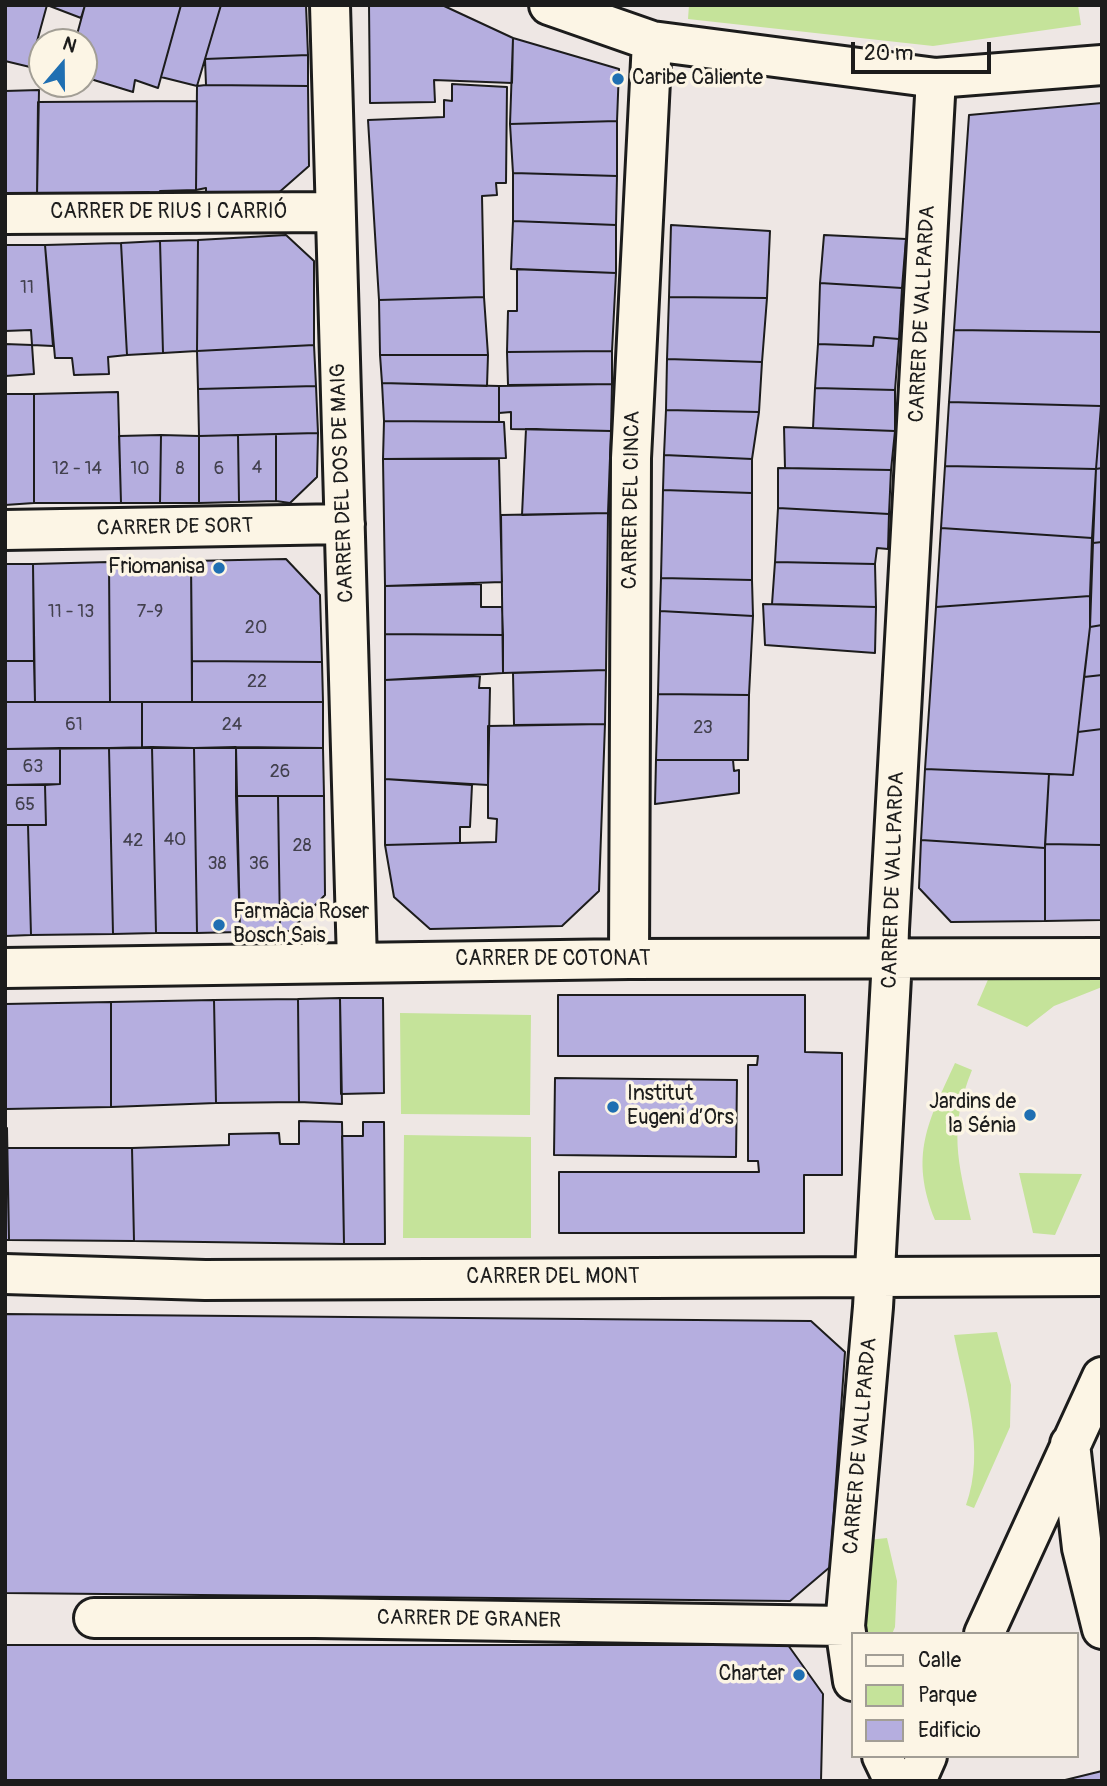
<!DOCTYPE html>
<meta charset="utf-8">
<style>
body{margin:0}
#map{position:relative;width:1107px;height:1786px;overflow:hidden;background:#eee7e4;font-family:Pangolin,sans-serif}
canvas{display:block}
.frame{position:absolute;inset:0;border:7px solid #1c1c1c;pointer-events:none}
.legend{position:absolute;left:851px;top:1632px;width:228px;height:126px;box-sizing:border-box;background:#fcf5e5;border:2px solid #a29e95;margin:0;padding:9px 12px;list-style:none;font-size:21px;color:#1c1c1c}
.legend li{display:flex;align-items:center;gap:14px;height:35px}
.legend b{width:35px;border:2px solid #a29e95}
.north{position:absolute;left:28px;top:28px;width:70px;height:70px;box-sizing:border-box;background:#fcf5e5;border:2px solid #a29e95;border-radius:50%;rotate:20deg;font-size:19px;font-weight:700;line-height:28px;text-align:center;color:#1c1c1c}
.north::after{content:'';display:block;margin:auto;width:24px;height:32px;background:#1f6fb2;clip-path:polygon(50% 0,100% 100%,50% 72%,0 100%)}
.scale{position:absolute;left:851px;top:42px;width:140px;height:32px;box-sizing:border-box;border:4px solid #1c1c1c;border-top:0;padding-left:9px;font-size:21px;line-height:24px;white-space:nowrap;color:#1c1c1c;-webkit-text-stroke:5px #fcf5e5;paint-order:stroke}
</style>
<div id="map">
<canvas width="1107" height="1786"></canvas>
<div class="frame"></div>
<ul class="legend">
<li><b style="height:9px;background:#fcf5e5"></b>Calle</li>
<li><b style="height:19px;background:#c5e39a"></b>Parque</li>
<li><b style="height:19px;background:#b5aedf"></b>Edificio</li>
</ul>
<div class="north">N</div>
<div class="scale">20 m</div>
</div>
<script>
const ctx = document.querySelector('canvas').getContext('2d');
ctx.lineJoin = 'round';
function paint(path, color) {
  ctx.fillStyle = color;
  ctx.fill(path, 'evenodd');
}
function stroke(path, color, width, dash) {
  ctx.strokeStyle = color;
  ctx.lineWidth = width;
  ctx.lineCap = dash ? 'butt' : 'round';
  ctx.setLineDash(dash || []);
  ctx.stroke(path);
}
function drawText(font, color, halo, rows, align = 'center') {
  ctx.font = font + ' Pangolin,sans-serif';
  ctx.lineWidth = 7;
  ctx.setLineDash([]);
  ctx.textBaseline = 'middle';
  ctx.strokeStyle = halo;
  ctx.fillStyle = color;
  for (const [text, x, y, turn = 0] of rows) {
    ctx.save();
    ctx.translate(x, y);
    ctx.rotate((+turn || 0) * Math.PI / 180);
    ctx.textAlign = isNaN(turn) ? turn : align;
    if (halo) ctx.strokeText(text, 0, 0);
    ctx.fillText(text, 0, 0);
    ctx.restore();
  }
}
const green = new Path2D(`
 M689 5H1078L1081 25 933 46 688 19Z
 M1102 967V987L1054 1006 1027 1027 977 1005 993 968Z
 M400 1013 531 1015 530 1115 401 1114Z
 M955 1063 972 1070C948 1129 958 1161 971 1220H935C909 1155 928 1122 955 1063Z
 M404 1135 531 1137V1238H403Z
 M1019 1173 1082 1174 1055 1235 1033 1233Z
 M997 1332 1011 1385 1010 1427 974 1508 966 1505C986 1450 965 1390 954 1335Z
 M887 1538 897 1581 895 1627 892 1634H862L868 1540Z`);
const building = new Path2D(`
 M5 5H47L30 67 5 61Z
 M47 5H85L81 18Z
 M85 5H181L158 88 135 80 133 92 84 77V42H75Z
 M181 5H221L197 86 161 77Z
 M221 5H306L308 55 205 59Z
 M369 5H442L513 38 512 83 434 80 435 102 370 103Z
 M513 38 619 69 617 121 510 124Z
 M308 55V86L206 85 205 59Z
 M452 84 507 87 506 183H496L497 195 482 196 484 297 379 300 368 120 444 117V100L452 101Z
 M206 85 308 86 309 166 276 195 206 197V188L196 190 197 86Z
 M39 90 37 196 5 198V91Z
 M197 101 196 190 160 191V200H150L149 192 37 196 38 102Z
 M1102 103V332L954 330 969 115Z
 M617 121V176L513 173 510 124Z
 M513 173 617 176 616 225 513 221Z
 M513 221 616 225V273L511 269Z
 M671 225 770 231 767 298 669 297Z
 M286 235 314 261V345L197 351 198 240Z
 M824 235 906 239 902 288 820 283Z
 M198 240 197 351 163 353 160 241Z
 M160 241 163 353 127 355 121 243Z
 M121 243 127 355 108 357 109 374 74 375 72 358H55L45 245Z
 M5 245H45L53 346 32 345 31 330 5 331Z
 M517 269 616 273 612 351 507 352 508 311H517Z
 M820 283 902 288 899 339 874 337 873 346 818 344Z
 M484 297 488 355H380L379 300Z
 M669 297 767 298 762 362 667 359Z
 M954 330 1102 332 1101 406 949 402Z
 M874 337 899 339 895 390 815 388 818 344 873 346Z
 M5 344 32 345 34 374 5 376Z
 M314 345 316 386 198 389 197 351Z
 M612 351V384L508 385 507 352Z
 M380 355H488L487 386 382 383Z
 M667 359 762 362 759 412 666 410Z
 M382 383 499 386V422L384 421Z
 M612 384 611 431 511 429V412L499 413V386Z
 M316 386 318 433 199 436 198 389Z
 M815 388 895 390V431L813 428Z
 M118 392 121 503H34V394Z
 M5 394H34V503L5 505Z
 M1102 394V468L1096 469Z
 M949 402 1101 406 1096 469 945 466Z
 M666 410 759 412 752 459 664 455Z
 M384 421 504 422 506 458 383 459Z
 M784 427 895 431 891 470 785 468Z
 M526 429 611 431 608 513 522 515Z
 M318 433 317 477 290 503 276 501V434Z
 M276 434V501L239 502 238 435Z
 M161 435 199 436V503H160Z
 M161 435 160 503H121L119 436Z
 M238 435 239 502 199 503V436Z
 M664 455 752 459V493L663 490Z
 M383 459H499L502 582 385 586Z
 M945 466 1096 469 1092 538 941 528Z
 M778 468 891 470 889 514 778 508Z
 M1102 468V542L1093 543 1096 469Z
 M663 490 752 493V580L661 578Z
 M778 508 889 514 888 549 877 548 875 564 775 562Z
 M608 513 606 670 503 673 501 515Z
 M941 528 1092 538 1090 596 936 607Z
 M1102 542V625L1090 627 1093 543Z
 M286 559 320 595 322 662 192 661 191 561Z
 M191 561 192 702H110L109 562Z
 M109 562 110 702H35L33 564Z
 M775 562 875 564 876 607 772 604Z
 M5 564H33L34 661H5Z
 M661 578 752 580 753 616 660 611Z
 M481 584V607H502L503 635 385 634V586Z
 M1090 596V627L1073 775 925 769 936 607Z
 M763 604 876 607 875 653 765 645Z
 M660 611 753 616 749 695 658 694Z
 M1102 625V675L1084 677 1090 627Z
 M385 634 503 635V673L385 680Z
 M5 661H34L35 702H5Z
 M192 661 322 662 323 702H192Z
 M606 670 605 724 514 725 513 673Z
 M1102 675V729L1078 732 1084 677Z
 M480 676 479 688H490L488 785 385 779V680Z
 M658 694 749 695 748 760H656Z
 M5 702H142V748L5 749Z
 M142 702H323V748H142Z
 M605 724 599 891 562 926 430 929 394 897 385 845 496 842 497 819 488 818V726Z
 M1102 729V845L1045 844 1049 774 1073 775 1078 732Z
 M152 747 156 933 113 934 109 748Z
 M152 747 194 748 197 933H156Z
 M236 747 240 932 197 933 194 748Z
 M236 747 323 748 324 796H236Z
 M60 748V784L5 785V749Z
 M60 748H109L113 934 31 935 28 825H46L45 785 60 784Z
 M656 760H733L734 771 739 770V793L655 804Z
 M925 769 1049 774 1045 848 921 840Z
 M385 779 472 785 470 827H460V843L385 845Z
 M5 785H45L46 825H5Z
 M236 796H278L280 931 240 932Z
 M278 796H324L325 895 290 931H280Z
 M5 825H28L31 935 5 936Z
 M921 840 1045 848V921L951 922 919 888Z
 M1045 844 1102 845V920L1045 921Z
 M558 995H805V1052L842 1053V1175H804V1233H559V1172H759L758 1161H748V1065H757L758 1056H558Z
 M340 998H383L384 1093 341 1094Z
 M340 998 342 1104 299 1102 298 999Z
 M298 999 299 1102 216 1103 214 1000Z
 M214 1000 216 1103 111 1107V1002Z
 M111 1002V1107L6 1109 5 1004Z
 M555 1078 737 1080 736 1157 554 1155Z
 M299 1121 342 1122 344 1244 134 1241 132 1148 229 1145V1134L279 1133 280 1144H299Z
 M363 1122H384L385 1244H344L342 1136H363Z
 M5 1128H7L9 1240H5Z
 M7 1148H132L134 1241 9 1240Z
 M5 1314 811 1321 845 1352 830 1567 790 1601 5 1593Z
 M5 1645H788L823 1694 821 1781H5Z
 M1102 1771V1781H1061Z`);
const street = new Path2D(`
 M330 5 357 962
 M549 5 652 41 936 78 1102 65
 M5 214 334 212
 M5 530 345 524
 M629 959 631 458 652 41
 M5 968 629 959 1102 958
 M5 1274 205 1280 1102 1276
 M1070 1444 1082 1548 1102 1629
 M94 1618H315L845 1626
 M984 1634 1102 1377
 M853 1681 845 1626 873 1307 891 977 888 961 889 929 936 78
 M882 1756 894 1781
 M916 1781 927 1756`);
const markers = [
 [618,79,7,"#1f6fb2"],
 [219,568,7,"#1f6fb2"],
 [219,925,7,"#1f6fb2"],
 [613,1107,7,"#1f6fb2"],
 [1030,1115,7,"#1f6fb2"],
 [799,1675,7,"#1f6fb2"]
];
const numberNames = [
 ["11",27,288],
 ["4",257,468],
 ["12 - 14",77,469],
 ["10",140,469],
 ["8",180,469],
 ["6",219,469],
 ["11 - 13",71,612],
 ["7-9",150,612],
 ["20",256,628],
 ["22",257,682],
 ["61",74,725],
 ["24",232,725],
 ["23",703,728],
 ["63",33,767],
 ["26",280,772],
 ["65",25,805],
 ["40",175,840],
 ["42",133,841],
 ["28",302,846],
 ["38",217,864],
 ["36",259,864]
];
const poiNames = [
 ["Caribe Caliente",632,79],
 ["Friomanisa",205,568,"right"],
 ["Farmàcia Roser",233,913],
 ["Bosch Sais",233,937],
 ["Institut",627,1095],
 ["Eugeni d’Ors",627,1119],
 ["Jardins de",1016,1103,"right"],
 ["la Sénia",1016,1127,"right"],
 ["Charter",785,1675,"right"]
];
const streetNames = [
 ["CARRER DE RIUS I CARRIÓ",169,213],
 ["CARRER DE VALLPARDA",923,314,-87],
 ["CARRER DEL DOS DE MAIG",343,483,-92],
 ["CARRER DEL CINCA",632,500,-89],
 ["CARRER DE SORT",175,528,-1],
 ["CARRER DE VALLPARDA",894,880,-88],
 ["CARRER DE COTONAT",553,960],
 ["CARRER DEL MONT",553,1278],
 ["CARRER DE VALLPARDA",861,1446,-85],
 ["CARRER DE GRANER",469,1620,1]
];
paint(green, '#c5e39a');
paint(building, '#b5aedf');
stroke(building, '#1c1c1c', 2);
stroke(street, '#1c1c1c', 44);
stroke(street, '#fcf5e5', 38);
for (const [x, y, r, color] of markers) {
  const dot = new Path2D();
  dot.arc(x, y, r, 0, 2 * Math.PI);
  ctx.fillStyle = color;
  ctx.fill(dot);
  stroke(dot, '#fcf5e5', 2.5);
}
drawText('18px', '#42404d', null, numberNames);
drawText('21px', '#1c1c1c', '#fcf5e5', poiNames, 'left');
drawText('21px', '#1c1c1c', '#fcf5e5', streetNames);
</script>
